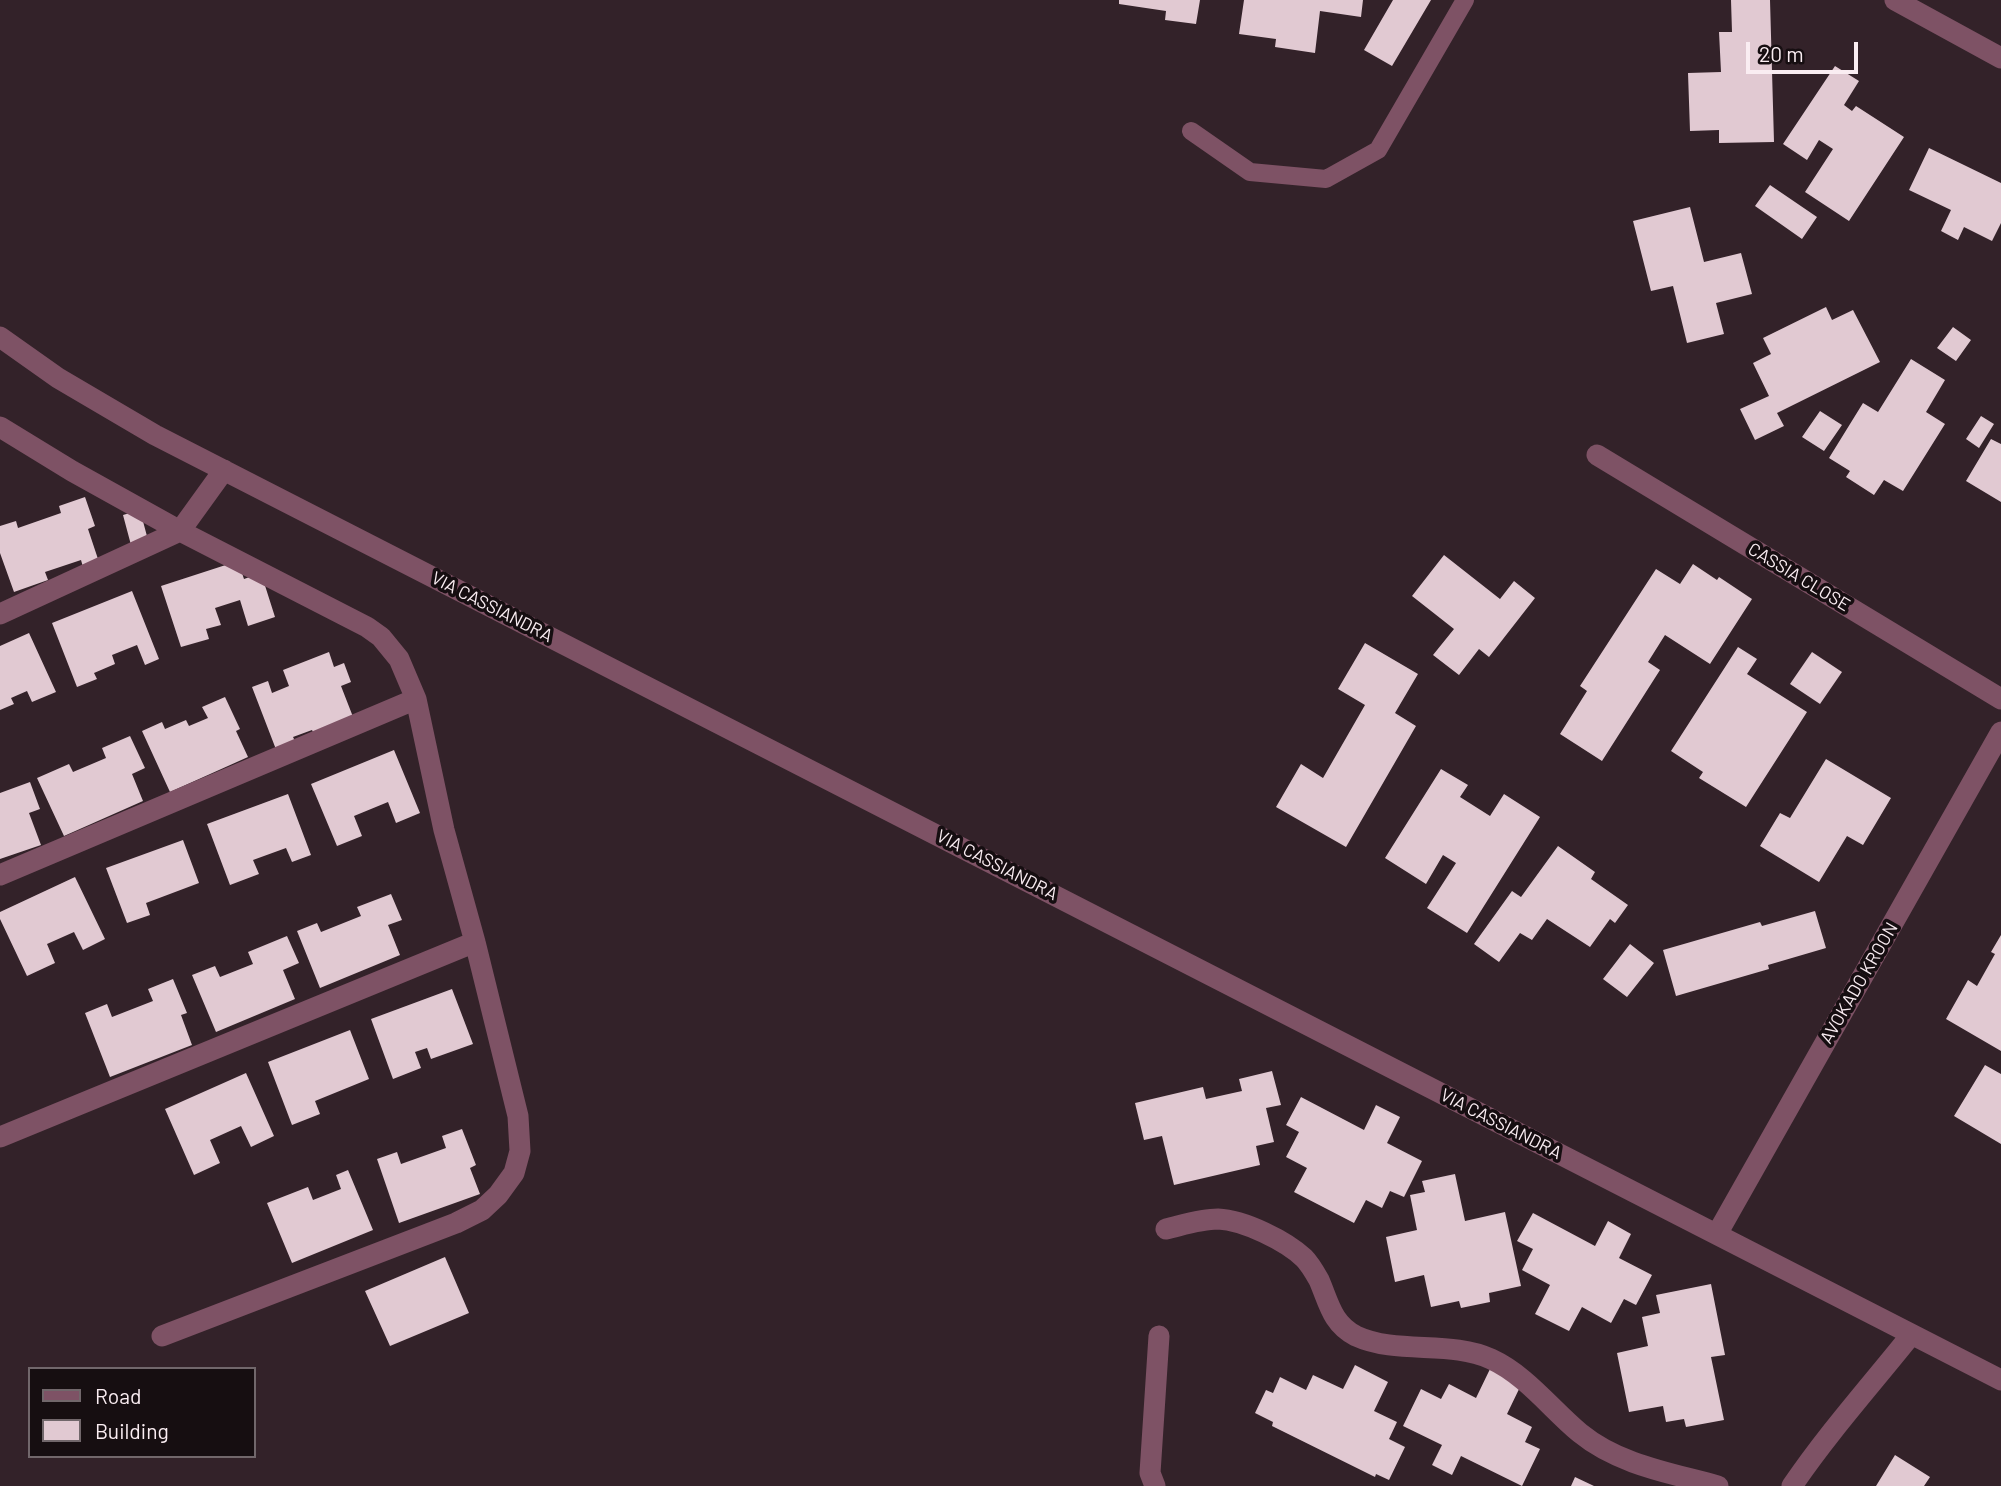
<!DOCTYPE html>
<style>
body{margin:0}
#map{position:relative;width:2001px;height:1486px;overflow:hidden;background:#332229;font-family:Barlow,sans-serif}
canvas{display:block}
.legend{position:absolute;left:28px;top:1367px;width:228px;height:91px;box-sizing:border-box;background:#160e11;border:2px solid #71676b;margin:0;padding:9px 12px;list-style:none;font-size:21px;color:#faedf2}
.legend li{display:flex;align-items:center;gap:14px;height:35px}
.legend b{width:35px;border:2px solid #71676b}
.scale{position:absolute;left:1746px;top:42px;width:112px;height:32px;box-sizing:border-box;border:4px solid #faedf2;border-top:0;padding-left:9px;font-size:21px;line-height:24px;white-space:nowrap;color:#faedf2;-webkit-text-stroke:5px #160e11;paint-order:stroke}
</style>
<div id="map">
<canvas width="2001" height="1486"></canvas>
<ul class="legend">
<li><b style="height:9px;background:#7e5265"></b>Road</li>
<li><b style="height:19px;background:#e1c9d2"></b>Building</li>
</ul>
<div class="scale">20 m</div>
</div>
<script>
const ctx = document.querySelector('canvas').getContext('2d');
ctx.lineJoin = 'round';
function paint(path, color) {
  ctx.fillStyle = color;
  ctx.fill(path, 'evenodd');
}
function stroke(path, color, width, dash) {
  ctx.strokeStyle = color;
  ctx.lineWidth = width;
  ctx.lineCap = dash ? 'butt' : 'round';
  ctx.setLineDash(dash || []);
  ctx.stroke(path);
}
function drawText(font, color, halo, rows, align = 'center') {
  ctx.font = font + ' Barlow,sans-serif';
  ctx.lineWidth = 7;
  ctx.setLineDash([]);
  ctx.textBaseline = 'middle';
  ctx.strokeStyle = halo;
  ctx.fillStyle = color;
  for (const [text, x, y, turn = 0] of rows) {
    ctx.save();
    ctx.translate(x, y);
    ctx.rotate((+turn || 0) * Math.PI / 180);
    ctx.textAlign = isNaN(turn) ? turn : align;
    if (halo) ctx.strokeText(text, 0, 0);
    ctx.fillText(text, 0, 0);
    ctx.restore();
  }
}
const building = new Path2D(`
 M1119 0H1200L1196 24 1165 20 1166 11 1119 4Z
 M1244 0H1363L1361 17 1320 11 1315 53 1275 47 1276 39 1239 34Z
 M1393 0H1431L1392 66 1364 50Z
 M1731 0H1770L1774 142 1719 143V130L1690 131 1688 73 1721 72 1719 32H1732Z
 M1835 66 1859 81 1844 105 1852 111 1856 106 1904 137 1849 221 1805 192 1833 149 1819 140 1807 160 1783 144Z
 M1929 148 2001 183V223L1992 241 1964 227 1958 240 1941 231 1951 210 1909 190Z
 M1770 185 1817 217 1802 239 1755 206Z
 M1690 207 1704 262 1741 253 1752 294 1716 303 1724 334 1687 343 1673 286 1651 291 1633 221Z
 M1826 307 1832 320 1853 310 1880 362 1777 413 1784 426 1755 440 1740 409 1769 396 1753 363 1771 354 1763 338Z
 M1953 327 1971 340 1956 361 1937 348Z
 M1911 359 1945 380 1926 412 1945 424 1903 491 1884 480 1874 495 1846 477 1850 471 1829 458 1863 403 1878 412Z
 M1820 411 1842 425 1824 451 1802 437Z
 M1981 416 1994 424 1979 448 1966 439Z
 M1991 439 2001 444V502L1966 481Z
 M85 497 95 526 88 529 99 562 83 567 81 560 45 572 48 580 14 592 0 553V526L16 521 18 528 61 513 59 506Z
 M140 510 148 540 131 545 123 515Z
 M1444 555 1500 599 1514 581 1535 598 1489 657 1479 649 1459 675 1433 655 1454 629 1412 596Z
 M238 561 244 579 261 573 275 617 248 626 240 600 215 608 221 625 206 629 209 639 181 647 161 586Z
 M1693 564 1717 580 1719 577 1752 599 1710 664 1665 635 1648 662 1660 670 1602 761 1560 734 1587 691 1580 686 1656 569 1680 584Z
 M132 591 159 659 145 665 137 645 112 655 115 664 94 673 97 679 77 687 52 623Z
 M29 633 56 692 32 702 27 691 11 698 14 704 0 710V646Z
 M1365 643 1418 674 1395 713 1416 726 1346 847 1276 807 1301 764 1323 778 1365 705 1338 689Z
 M1738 647 1757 659 1747 674 1807 712 1746 807 1699 778 1703 772 1671 751Z
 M329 652 334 667 344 663 351 682 341 686 355 722 316 738 312 730 293 737 297 745 277 752 252 687 268 681 272 693 289 686 283 670Z
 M1812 652 1842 672 1820 704 1790 684Z
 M225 697 240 729 236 731 248 757 170 792 142 731 162 722 165 729 186 720 189 726 208 718 202 707Z
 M130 736 145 768 132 774 143 801 64 836 37 778 69 764 73 772 106 758 102 748Z
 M394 750 420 813 396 823 388 802 354 816 362 836 337 846 311 784Z
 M1826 759 1891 798 1863 845 1847 836 1819 882 1760 846 1780 813 1790 818Z
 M1441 769 1468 785 1460 797 1490 816 1504 794 1540 817 1467 933 1427 908 1456 863 1443 855 1426 884 1385 858Z
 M30 782 40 809 29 813 41 845 0 859V793Z
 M288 794 311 855 292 862 286 848 253 860 259 874 230 885 207 824Z
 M183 840 199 883 146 903 150 915 127 923 106 868Z
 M1558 846 1595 872 1591 879 1628 905 1615 923 1610 919 1590 947 1547 919 1532 940 1520 933 1499 962 1474 944 1512 891 1521 897Z
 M75 877 105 939 83 950 74 932 47 944 55 963 27 976 0 919V912Z
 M391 894 402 920 388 925 400 955 320 988 297 931 317 923 321 932 361 916 357 907Z
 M1815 911 1826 948 1768 965 1769 969 1676 996 1663 950 1760 922 1762 926Z
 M2001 935V1051L1946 1019 1968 980 1977 986 1995 954 1991 952Z
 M287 936 299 963 283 970 295 999 216 1032 192 975 215 966 220 977 253 964 248 952Z
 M1630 944 1654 963 1627 997 1603 979Z
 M173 979 187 1013 181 1015 192 1045 110 1077 85 1013 107 1004 112 1017 153 1001 148 989Z
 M452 989 473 1044 431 1059 427 1048 415 1052 421 1068 393 1079 371 1019Z
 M350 1030 369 1079 315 1101 320 1114 292 1125 268 1062Z
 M1985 1065 2001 1074V1144L1954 1116Z
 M1272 1071 1281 1105 1266 1108 1274 1142 1256 1146 1260 1165 1174 1185 1162 1136 1144 1140 1135 1103 1203 1087 1206 1099 1242 1091 1239 1079Z
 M246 1073 274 1136 251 1147 241 1126 210 1140 220 1163 194 1175 165 1109Z
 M1301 1097 1364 1130 1376 1105 1400 1117 1387 1143 1422 1161 1404 1197 1390 1191 1382 1208 1366 1200 1354 1223 1294 1192 1307 1168 1286 1157 1299 1132 1286 1125Z
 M462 1129 476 1165 470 1168 480 1194 399 1223 377 1159 397 1152 401 1164 446 1148 442 1136Z
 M348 1170 373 1230 292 1263 267 1203 308 1187 313 1200 341 1189 336 1175Z
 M1455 1174 1465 1221 1505 1212 1521 1286 1489 1293 1490 1302 1461 1308 1459 1301 1431 1307 1424 1275 1395 1282 1386 1237 1417 1230 1410 1195 1425 1192 1422 1181Z
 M1533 1213 1595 1246 1608 1221 1631 1234 1619 1258 1652 1275 1636 1305 1624 1299 1611 1323 1582 1307 1569 1331 1535 1314 1550 1285 1522 1270 1533 1249 1517 1241Z
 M445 1257 469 1313 390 1346 365 1291Z
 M1711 1284 1725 1355 1711 1357 1724 1420 1686 1427 1684 1419 1666 1422 1663 1406 1629 1412 1617 1353 1648 1346 1642 1317 1660 1313 1656 1295Z
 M1355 1365 1388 1382 1374 1411 1397 1422 1389 1439 1405 1447 1389 1480 1376 1474 1375 1477 1272 1426 1273 1422 1255 1413 1266 1390 1273 1393 1280 1377 1306 1390 1313 1375 1343 1389Z
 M1490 1369 1521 1385 1507 1414 1532 1427 1525 1442 1540 1449 1522 1486 1461 1456 1452 1475 1432 1465 1442 1445 1403 1426 1421 1389 1441 1399 1449 1384 1476 1398Z
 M1895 1455 1930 1477 1924 1486H1876Z
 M1575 1477 1594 1486H1571Z`);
const lane = new Path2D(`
 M1191 131 1250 172 1326 179 1378 150 1465 0`);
const street = new Path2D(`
 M1895 0 2001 58
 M0 337 58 378 155 435 2001 1380
 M0 427 72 471 180 531 367 627 381 637 399 659 416 699 444 830 475 942 518 1116 520 1151 514 1173 498 1195 482 1210 456 1223 162 1336
 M1597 455 2001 699
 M0 614 180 531 224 470
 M0 875 416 699
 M0 1137 475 942
 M1166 1229C1183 1225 1201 1219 1218 1219 1244 1220 1286 1241 1304 1258 1310 1264 1315 1273 1319 1280 1329 1303 1332 1324 1356 1336 1397 1355 1451 1340 1491 1359 1526 1375 1551 1409 1580 1433 1619 1465 1671 1473 1718 1486
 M1717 1234 2001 732
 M1155 1486 1150 1473 1159 1336
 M1792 1486C1828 1433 1871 1385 1911 1335`);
const streetNames = [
 ["CASSIA CLOSE",1799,577,31],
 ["VIA CASSIANDRA",492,607,27],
 ["VIA CASSIANDRA",997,865,27],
 ["AVOKADO KROON",1859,983,-60],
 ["VIA CASSIANDRA",1501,1124,27]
];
paint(building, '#e1c9d2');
stroke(lane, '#7e5265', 18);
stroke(street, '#7e5265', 21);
drawText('18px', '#faedf2', '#160e11', streetNames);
</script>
